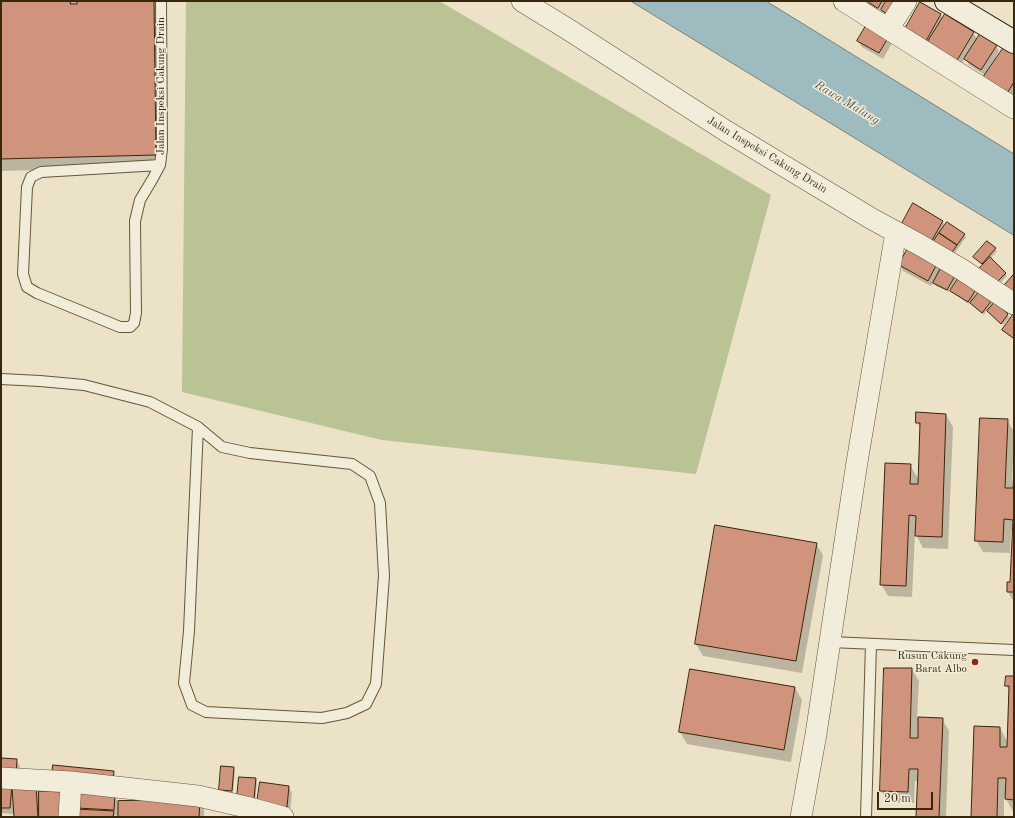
<!DOCTYPE html>
<style>
body{margin:0}
#map{position:relative;width:1015px;height:818px;overflow:hidden;background:#ebe2c7;font-family:"Old Standard TT",serif}
canvas{display:block}
.frame{position:absolute;inset:0;border:2px solid #38260d;pointer-events:none}
.scale{position:absolute;left:877px;top:792px;width:56px;height:18px;box-sizing:border-box;border:2px solid #38260d;border-top:0;padding-left:5px;font-size:12px;line-height:14px;white-space:nowrap;color:#38260d;-webkit-text-stroke:3px #f2ecdb;paint-order:stroke}
</style>
<div id="map">
<canvas width="1015" height="818"></canvas>
<div class="frame"></div>
<div class="scale">20 m</div>
</div>
<script>
const ctx = document.querySelector('canvas').getContext('2d');
ctx.lineJoin = 'round';
function paint(path, color) {
  ctx.fillStyle = color;
  ctx.fill(path, 'evenodd');
}
function stroke(path, color, width, dash) {
  ctx.strokeStyle = color;
  ctx.lineWidth = width;
  ctx.lineCap = dash ? 'butt' : 'round';
  ctx.setLineDash(dash || []);
  ctx.stroke(path);
}
function drawText(font, color, halo, rows, align = 'center') {
  ctx.font = font + ' "Old Standard TT",serif';
  ctx.lineWidth = 3;
  ctx.setLineDash([]);
  ctx.textBaseline = 'middle';
  ctx.strokeStyle = halo;
  ctx.fillStyle = color;
  for (const [text, x, y, turn = 0] of rows) {
    ctx.save();
    ctx.translate(x, y);
    ctx.rotate((+turn || 0) * Math.PI / 180);
    ctx.textAlign = isNaN(turn) ? turn : align;
    if (halo) ctx.strokeText(text, 0, 0);
    ctx.fillText(text, 0, 0);
    ctx.restore();
  }
}
const green = new Path2D(`
 M186 1H439L771 195 696 474 382 440 182 392Z`);
const water = new Path2D(`
 M631 1H766L1014 154V235Z`);
const shadow = new Path2D(`
 M1 1H160L163 167 1 171Z
 M868 1H885L880 10 869 4Z
 M940 14 943 19 973 33 978 40 996 46 999 51 990 67 991 68 1014 55V96L1013 94 1009 100 986 76 969 65 965 58 960 67 910 35Z
 M867 25 892 43 883 59 862 47 858 41Z
 M942 221 945 226 964 235 966 237 950 260 903 235Z
 M987 242 995 249 997 251 990 259 1005 273 1007 276 996 287 984 266 976 259Z
 M909 247 957 277 949 292 936 286 934 282 931 286 903 271 900 265Z
 M960 278 978 291 973 299 974 300 991 301 994 305 995 304 1008 315 1009 318 1003 325 990 314 987 310 984 315 973 306 971 302 969 304 953 293 952 291Z
 M946 415 953 427 948 549 923 548 915 533 912 597 888 596 881 584 910 465 919 480 921 429 917 422Z
 M1007 420 1014 432 1012 486H1014V602L1008 592 1011 583 1013 531H1011L1010 553 983 552 976 540Z
 M816 544 823 555 802 673 703 656 696 644Z
 M912 669 919 681 917 718 942 719 949 731 946 817H917L918 781H915L914 803 888 802 881 790Z
 M1014 677V811H1013L1004 796V817H972L1000 728 1008 743 1010 692 1006 685Z
 M795 688 802 700 791 762 687 744 680 732Z
 M1 759 16 760 20 766 19 781Z
 M233 768 235 770 233 793 221 792 220 790Z
 M255 779 257 782 255 801 240 800Z
 M1 786 36 787 39 792 64 793 67 817H15L14 814 1 813Z
 M289 787 292 793 290 812 262 808Z
 M114 795 118 802 199 801 204 810V817H119V816L115 815 116 817H76L78 807Z`);
const building = new Path2D(`
 M1 1H71L70 4H77V1H154L156 155 1 159Z
 M867 1H882L878 8Z
 M886 1H903L893 18 881 10Z
 M920 2 941 14 926 41 905 29Z
 M945 14 974 32 956 62 927 43Z
 M867 24 889 36 879 53 857 41Z
 M980 34 997 45 981 70 964 59Z
 M1004 47 1014 54V82L1006 95 982 79Z
 M913 203 943 221 928 247 899 229Z
 M947 222 965 234 957 245 939 233Z
 M939 233 957 245 948 258 931 245Z
 M987 241 996 248 982 264 973 257Z
 M909 246 938 262 928 281 899 265Z
 M990 257 1006 273 994 285 978 270Z
 M942 266 956 274 947 290 933 283Z
 M1014 274V296L1003 287Z
 M959 277 977 288 968 302 950 291Z
 M980 291 992 300 982 313 970 303Z
 M995 302 1008 314 1001 324 987 311Z
 M1014 313V337L1013 338 1002 330Z
 M916 412 946 414 942 537 915 536 916 516 909 515 906 586 880 585 885 463 911 464 910 484H918L920 423H916Z
 M980 418 1008 419 1005 488H1013L1014 467V592H1007V582H1010L1013 520 1004 519 1003 542 975 541Z
 M715 525 817 543 796 661 695 644Z
 M884 668H912L910 738H918V717L943 718 939 817H916L918 769H909L908 792 880 791Z
 M690 669 795 687 784 750 679 732Z
 M1006 676H1014V800L1005 799 1006 778H998L997 817H971L974 726 1000 727V747H1007L1009 686H1005Z
 M1 758 17 759 16 776 1 775Z
 M53 765 114 771 113 782 52 776Z
 M221 766 234 767 232 791 219 790Z
 M239 777 256 778 254 799 237 798Z
 M260 782 289 786 287 807 257 803Z
 M1 785H12L10 808H1Z
 M36 786 38 817H14L12 788Z
 M39 791 65 792 64 817H39Z
 M78 792 115 795 114 810 77 808Z
 M200 800 199 817H118V801Z
 M76 809 114 811 113 817H75Z`);
const lane = new Path2D(`
 M160 165 41 172 31 177 27 187 23 274 27 287 37 293 120 327H130L134 323 136 313 135 221 140 200 152 180 160 165 162 149 161 1
 M1 379 40 381 84 385 150 402 198 427 222 447 250 453 352 464 370 476 380 503 384 576 376 684 366 704 347 713 322 718 206 712 192 705 184 683 189 631 198 427
 M830 642 1014 650
 M866 817 871 644`);
const street = new Path2D(`
 M522 1 566 28 726 131 872 219 920 245 961 269 1014 304
 M844 1 1014 108
 M888 29 906 1
 M1 778 71 782 198 796 246 807 283 817
 M69 817 71 782
 M801 817 816 734 857 462 896 232`);
const secondary = new Path2D(`
 M946 1 1014 42`);
const markers = [
 [975,662,4,"#8f2418"]
];
const streetNames = [
 ["Jalan Inspeksi Cakung Drain",161,86,-90],
 ["Jalan Inspeksi Cakung Drain",767,155,31]
];
const poiNames = [
 ["Rusun Cakung",967,656],
 ["Barat Albo",967,669]
];
const waterNames = [
 ["Rawa Malang",847,103,31]
];
paint(green, '#b9c394');
paint(water, '#9ebbc0');
stroke(water, '#757f78', 1);
paint(shadow, '#0003');
paint(building, '#d0947c');
stroke(building, '#38260d', 1);
stroke(lane, '#65553c', 12);
stroke(street, '#65553c', 22);
stroke(secondary, '#38260d', 24);
stroke(lane, '#f2ecdb', 10);
stroke(street, '#f2ecdb', 21);
stroke(secondary, '#f2ecdb', 22);
for (const [x, y, r, color] of markers) {
  const dot = new Path2D();
  dot.arc(x, y, r, 0, 2 * Math.PI);
  ctx.fillStyle = color;
  ctx.fill(dot);
  stroke(dot, '#f2ecdb', 1.5);
}
drawText('11px', '#38260d', '#f2ecdb', streetNames);
drawText('11px', '#38260d', '#f2ecdb', poiNames, 'right');
drawText('italic 12px', '#575343', '#f2ecdb', waterNames);
</script>
